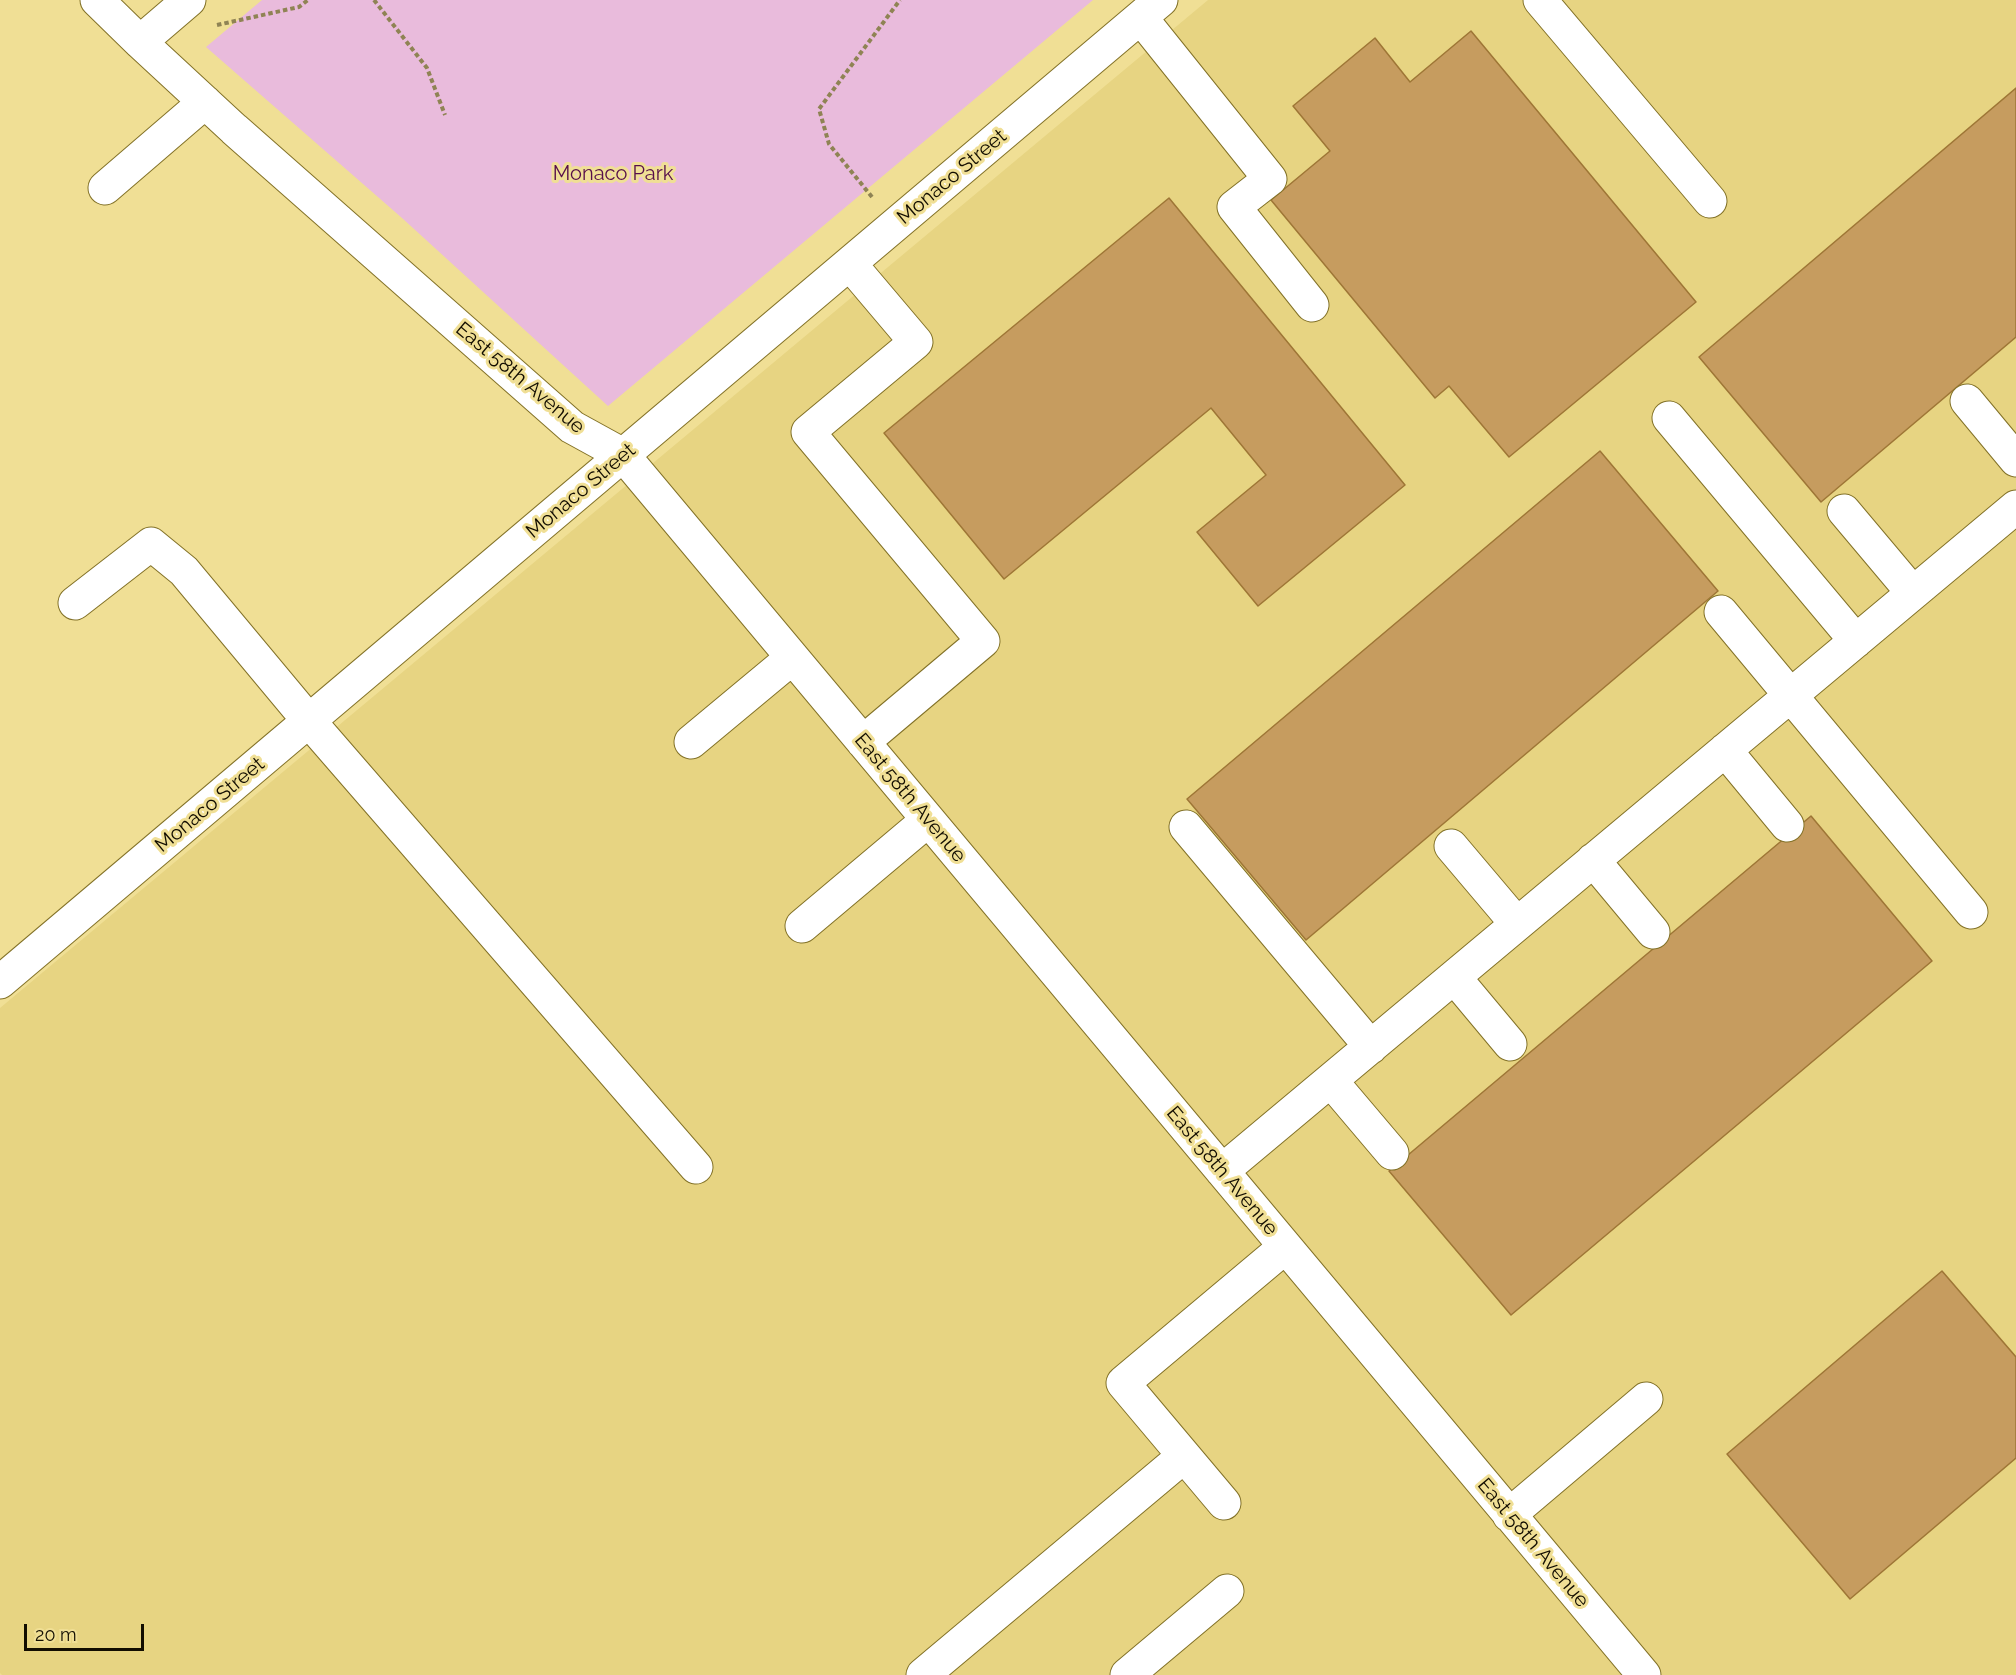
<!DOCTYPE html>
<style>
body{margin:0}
#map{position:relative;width:2016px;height:1675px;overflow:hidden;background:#f0df95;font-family:Raleway,sans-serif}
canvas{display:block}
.scale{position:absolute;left:24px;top:1624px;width:120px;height:27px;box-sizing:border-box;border:3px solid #120d00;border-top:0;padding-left:8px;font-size:18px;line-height:21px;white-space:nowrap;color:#120d00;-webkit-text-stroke:4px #f0df95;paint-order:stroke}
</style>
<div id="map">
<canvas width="2016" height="1675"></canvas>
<div class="scale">20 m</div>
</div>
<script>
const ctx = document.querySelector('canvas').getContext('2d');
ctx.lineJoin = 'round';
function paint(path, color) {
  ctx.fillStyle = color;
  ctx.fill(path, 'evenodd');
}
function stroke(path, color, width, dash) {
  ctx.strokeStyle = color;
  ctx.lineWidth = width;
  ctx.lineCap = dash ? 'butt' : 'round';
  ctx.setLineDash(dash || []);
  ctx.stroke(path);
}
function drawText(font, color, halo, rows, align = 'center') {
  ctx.font = font + ' Raleway,sans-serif';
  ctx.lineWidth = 6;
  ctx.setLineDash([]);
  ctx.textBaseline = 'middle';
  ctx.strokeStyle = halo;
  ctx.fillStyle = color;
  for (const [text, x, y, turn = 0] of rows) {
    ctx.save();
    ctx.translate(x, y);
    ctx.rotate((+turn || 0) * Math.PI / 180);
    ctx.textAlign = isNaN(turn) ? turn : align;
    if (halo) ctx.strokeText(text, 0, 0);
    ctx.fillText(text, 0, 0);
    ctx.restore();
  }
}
const built = new Path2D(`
 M1208 0H2016V1675H2L0 1673V1008Z`);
const green = new Path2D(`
 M262 0H1093L608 406 402 218 206 47Z`);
const building = new Path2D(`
 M1471 31 1696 302 1509 457 1449 386 1435 398 1271 200 1330 151 1293 106 1375 38 1410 82Z
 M2016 88V337L1821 502 1699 357Z
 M1169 198 1405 485 1258 606 1197 532 1266 475 1211 408 1004 579 884 433Z
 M1600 451 1718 591 1306 940 1187 799Z
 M1811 816 1932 961 1511 1315 1389 1171Z
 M1942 1271 2016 1357V1458L1850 1599 1727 1454Z`);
const path = new Path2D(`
 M374 0 427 68 445 115
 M217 25 299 7 308 0
 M872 197 829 144 819 109 900 0`);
const minor = new Path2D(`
 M97 0 140 42 234 129 572 427 623 455 1644 1675
 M1540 0 1710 201
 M1141 18 1270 179 1234 207 1312 305
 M140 42 189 0
 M105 188 205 102
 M850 264 916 342 808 432 983 641 863 742
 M1967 401 2016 460
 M1669 418 1856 641
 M1844 511 1913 593
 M75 603 151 544 184 571 309 721 696 1167
 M1721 612 1971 912
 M691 742 792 658
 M1725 750 1787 825
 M1186 827 1371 1047
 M1451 846 1517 924
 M1593 860 1653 932
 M802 926 928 820
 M1454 977 1510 1044
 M0 982 1161 0
 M1331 1081 1392 1153
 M1222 1171 2016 507
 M1224 1503 1123 1383 1285 1247
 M1509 1515 1646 1399
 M923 1675 1184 1456
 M1127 1675 1227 1591`);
const parkNames = [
 ["Monaco Park",613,174]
];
const streetNames = [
 ["Monaco Street",952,177,-40],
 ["East 58th Avenue",520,378,40],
 ["Monaco Street",581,491,-40],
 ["East 58th Avenue",910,798,50],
 ["Monaco Street",210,805,-40],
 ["East 58th Avenue",1222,1171,50],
 ["East 58th Avenue",1533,1543,50]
];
paint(built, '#e7d482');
paint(green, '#e9bbdc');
paint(building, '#c69c5f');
stroke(building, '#9e7636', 1.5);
stroke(minor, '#837228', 35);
stroke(path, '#8f8354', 4, [4.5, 3]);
stroke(minor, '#fff', 33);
drawText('20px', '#560e4a', '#f0df95', parkNames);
drawText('20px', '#120d00', '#f0df95', streetNames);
</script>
